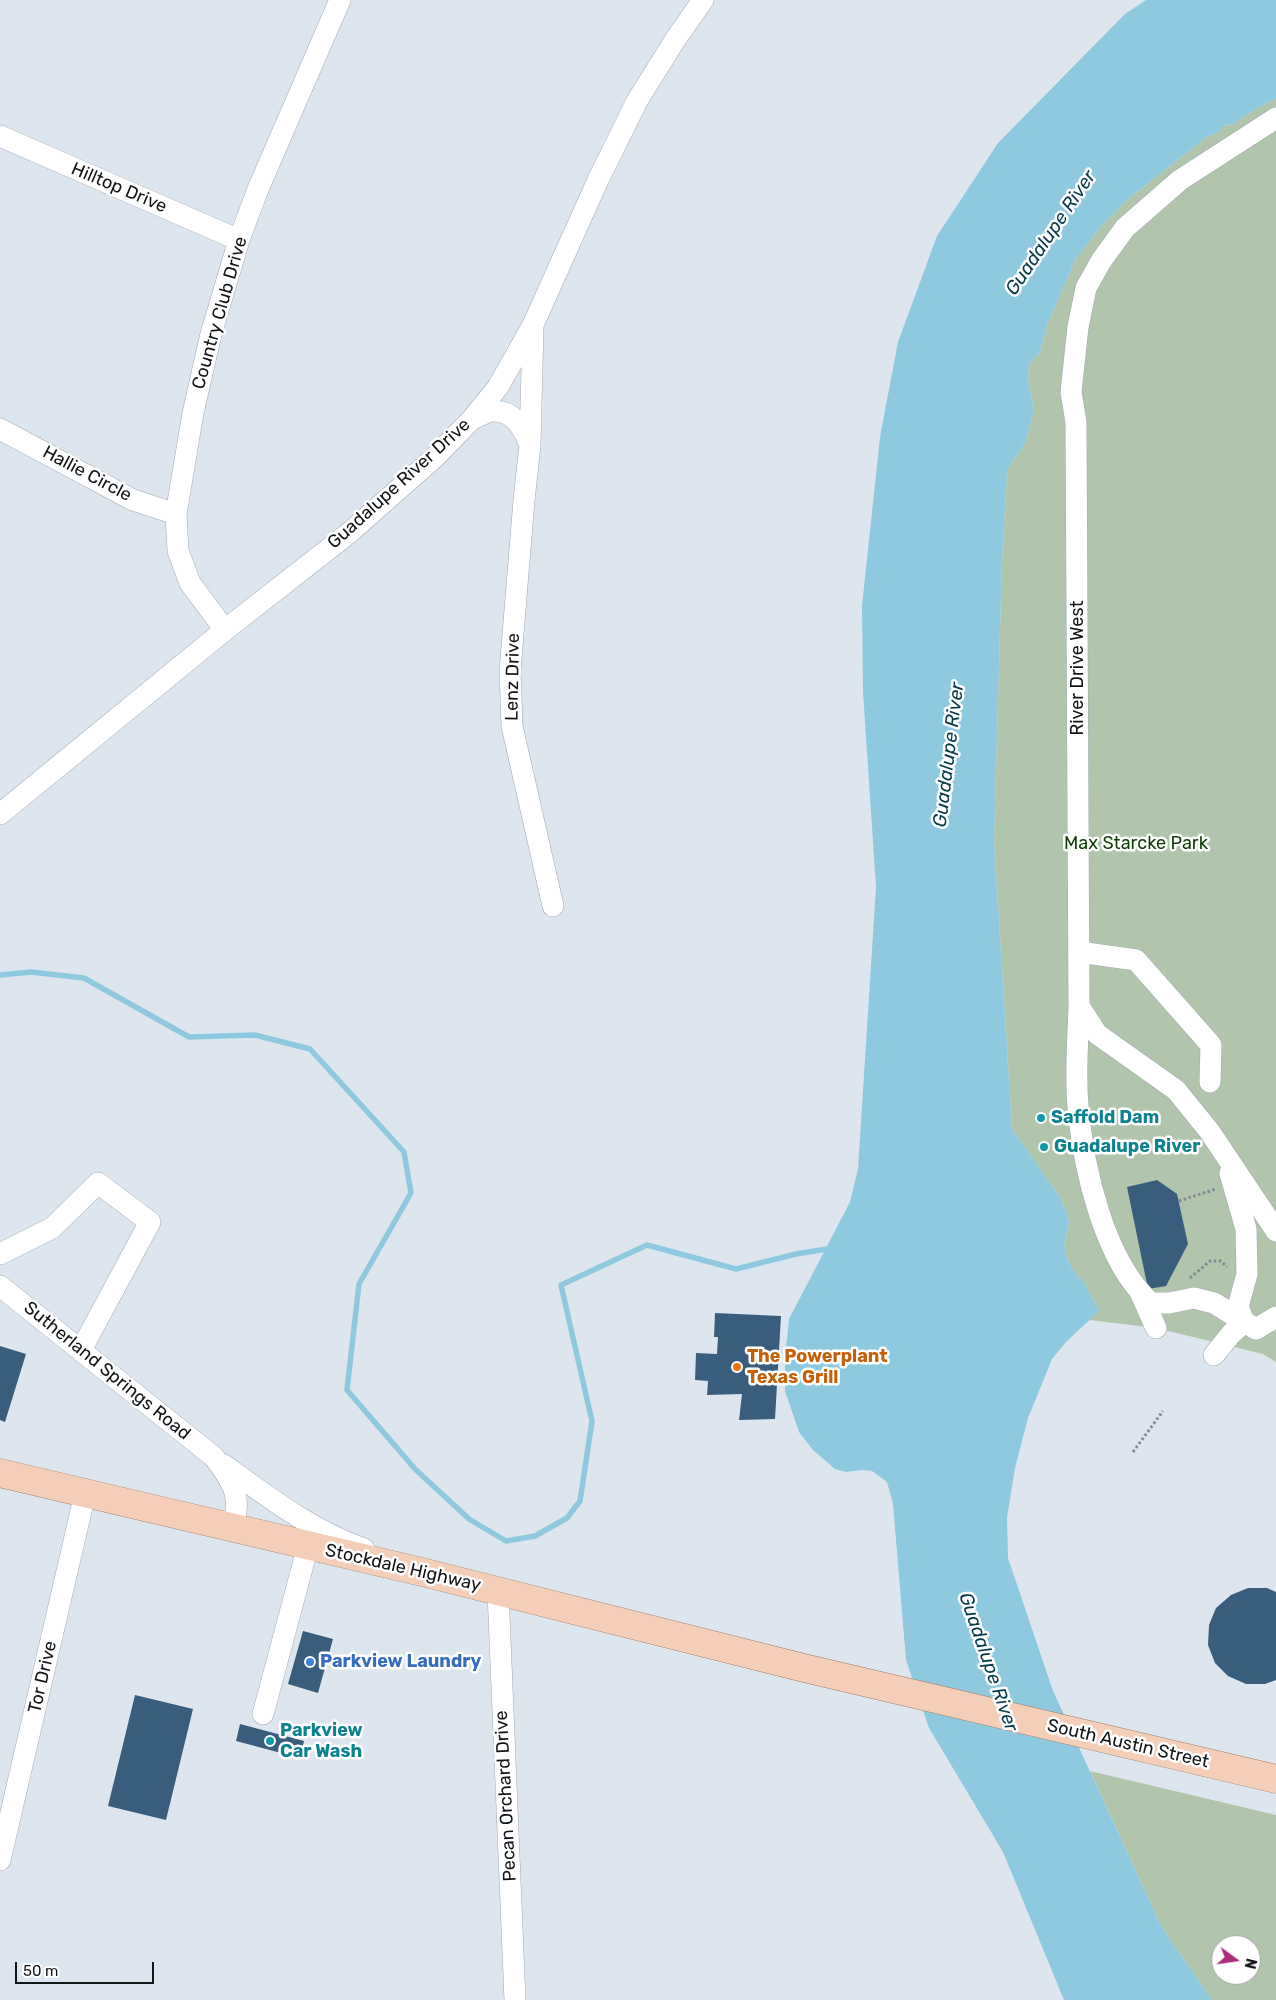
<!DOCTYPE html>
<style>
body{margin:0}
#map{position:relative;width:1276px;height:2000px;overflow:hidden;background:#dde6ef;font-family:Rubik,sans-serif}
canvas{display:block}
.north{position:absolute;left:1211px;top:1935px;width:50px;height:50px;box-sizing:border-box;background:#fff;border:1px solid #a0a1a3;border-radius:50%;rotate:104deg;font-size:14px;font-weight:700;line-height:20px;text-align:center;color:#121518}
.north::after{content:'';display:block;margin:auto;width:18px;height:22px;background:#ac2d7c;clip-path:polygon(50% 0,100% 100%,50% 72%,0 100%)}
.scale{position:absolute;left:15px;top:1962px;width:139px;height:22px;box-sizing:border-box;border:2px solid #121518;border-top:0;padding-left:6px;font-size:15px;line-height:18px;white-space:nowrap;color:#121518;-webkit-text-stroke:4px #fff;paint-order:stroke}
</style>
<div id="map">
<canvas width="1276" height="2000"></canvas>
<div class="north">N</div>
<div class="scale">50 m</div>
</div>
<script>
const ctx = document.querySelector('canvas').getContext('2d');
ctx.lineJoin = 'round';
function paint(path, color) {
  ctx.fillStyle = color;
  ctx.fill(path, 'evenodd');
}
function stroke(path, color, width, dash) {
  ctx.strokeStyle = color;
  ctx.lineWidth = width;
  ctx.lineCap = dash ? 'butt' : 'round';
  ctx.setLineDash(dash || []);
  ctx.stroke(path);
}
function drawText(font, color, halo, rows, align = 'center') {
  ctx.font = font + ' Rubik,sans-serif';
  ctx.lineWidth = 5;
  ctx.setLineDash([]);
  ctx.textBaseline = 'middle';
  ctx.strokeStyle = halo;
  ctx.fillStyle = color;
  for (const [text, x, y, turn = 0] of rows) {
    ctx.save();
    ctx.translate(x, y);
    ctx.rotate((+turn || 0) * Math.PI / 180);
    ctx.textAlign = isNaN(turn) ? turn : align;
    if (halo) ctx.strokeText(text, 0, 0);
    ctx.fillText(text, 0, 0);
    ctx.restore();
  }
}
const green = new Path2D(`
 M1276 97V1362L1263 1354 1156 1328 1089 1320 1099 1311 1085 1284 1073 1270 1067 1259 1064 1246 1069 1221 1061 1199 1012 1129 994 840 1002 561 1007 470 1025 443 1034 410 1028 380 1029 364 1040 352 1048 323 1075 260 1102 225 1129 198 1207 137 1219 132 1224 125 1234 124C1246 113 1263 107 1276 97Z
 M1090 1771 1276 1815V2000H1212L1162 1928ZM1221 1945H1251V1975H1221Z`);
const water = new Path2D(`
 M1146 0H1276V97C1263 107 1246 113 1234 124L1224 125 1219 132 1207 137 1129 198 1102 225 1075 260 1048 323 1040 352 1029 364 1028 380 1034 410 1025 443 1007 470 1002 561 994 840 1012 1129 1061 1199 1069 1221 1064 1246 1067 1259 1073 1270 1085 1284 1099 1311 1066 1342 1052 1359 1028 1418 1015 1468 1007 1518 1008 1558 1053 1691 1162 1928 1212 2000H1064L1003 1852 929 1728 906 1660 893 1504 887 1482 872 1471 861 1470 846 1472 835 1469 813 1450 799 1432 785 1391V1359L789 1319 850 1202 858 1169 876 887 863 692 862 606 880 437 898 342 937 236 998 143 1125 14Z`);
const stream = new Path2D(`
 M0 975 31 972 84 978 189 1037 255 1035 310 1049 404 1152 411 1193 359 1284 347 1390 415 1469 469 1519 506 1541 535 1536 567 1518 580 1501 592 1421 561 1285 647 1245 736 1269 796 1254 833 1248`);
const building = new Path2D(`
 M1157 1180 1177 1194 1188 1244 1166 1286 1148 1289 1127 1187Z
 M715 1313 781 1316 775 1419 739 1420 742 1394 707 1395 708 1381 695 1380 696 1353 717 1354 718 1337H714Z
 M0 1346 26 1354 5 1422 0 1420Z
 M1248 1588H1267L1276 1592V1680L1265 1684H1246L1228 1676 1215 1663 1208 1645 1209 1625 1216 1608 1231 1595Z
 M303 1631 333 1639 318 1693 288 1684Z
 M135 1695 193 1709 166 1820 108 1806Z
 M240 1724 304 1741 300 1758 236 1741Z`);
const path = new Path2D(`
 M1179 1201 1216 1189
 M1190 1278 1210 1261H1221L1227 1267
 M1133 1452 1163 1411`);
const minor = new Path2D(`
 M1276 118 1180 180 1125 228 1101 261 1086 288 1078 327 1071 392 1076 422 1079 1006 1097 1034 1176 1090 1210 1132 1276 1231
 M0 136 239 240
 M533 328 530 445 524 500 510 671 512 726 553 906
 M472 419C478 417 486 412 492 411 513 410 522 426 529 443
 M0 429 133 500 176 514
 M225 630 190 583 178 551 176 514 193 413 211 334 239 240 258 189 340 0
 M0 814 225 630 349 533 434 458 472 419 498 387 533 325 598 180 637 101 675 40 703 0
 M1079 952 1136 960 1211 1045 1210 1082
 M1079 1006C1078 1039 1075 1073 1078 1106 1083 1167 1104 1261 1151 1303H1169L1194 1298 1214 1303 1256 1329 1276 1317
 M0 1254 52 1228 98 1183 150 1222 81 1350
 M0 1286 214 1457C233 1482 243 1497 232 1528
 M1141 1294 1156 1328
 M1214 1355 1231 1334 1244 1322 1238 1307 1247 1274 1246 1229 1230 1173
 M224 1465C268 1497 312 1531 364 1549
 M498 1591 515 2000
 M263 1714 308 1546
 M0 1860 85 1494`);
const major = new Path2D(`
 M0 1473 422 1572 804 1668 1276 1779`);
const markers = [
 [1041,1118,5,"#0f9aa8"],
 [1044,1147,5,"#0f9aa8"],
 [737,1367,5,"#e8710a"],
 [310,1662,5,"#3f7fe0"],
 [270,1741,5,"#0f9aa8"]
];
const streetNames = [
 ["Hilltop Drive",119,188,23],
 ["Country Club Drive",220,313,-74],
 ["Hallie Circle",87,474,28],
 ["Guadalupe River Drive",399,484,-42],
 ["River Drive West",1078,668,-90],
 ["Lenz Drive",513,677,-89],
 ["Sutherland Springs Road",107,1371,39],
 ["Stockdale Highway",403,1568,13],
 ["Tor Drive",43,1677,-77],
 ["South Austin Street",1128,1744,13],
 ["Pecan Orchard Drive",506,1796,-93]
];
const parkNames = [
 ["Max Starcke Park",1136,844]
];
const cultureNames = [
 ["Saffold Dam",1051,1118],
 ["Guadalupe River",1054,1147],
 ["Parkview",280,1731],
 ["Car Wash",280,1752]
];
const foodNames = [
 ["The Powerplant",747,1357],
 ["Texas Grill",747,1378]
];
const shopNames = [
 ["Parkview Laundry",320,1662]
];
const waterNames = [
 ["Guadalupe River",1051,233,-56],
 ["Guadalupe River",949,755,-83],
 ["Guadalupe River",988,1662,71]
];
paint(green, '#b0c5ac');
paint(water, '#8fc9df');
stroke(stream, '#8fc9df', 5.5);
paint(building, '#385d7d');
stroke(minor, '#a1aab2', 22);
stroke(major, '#a0785f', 29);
stroke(path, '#838990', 3, [2.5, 2.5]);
stroke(minor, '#fff', 21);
stroke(major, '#f4ceb6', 28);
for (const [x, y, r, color] of markers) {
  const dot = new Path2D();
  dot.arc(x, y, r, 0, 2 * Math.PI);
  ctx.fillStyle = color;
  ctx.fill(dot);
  stroke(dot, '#fff', 2);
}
drawText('18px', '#121518', '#fff', streetNames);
drawText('18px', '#0f3d04', '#fff', parkNames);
drawText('bold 18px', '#0d838f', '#fff', cultureNames, 'left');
drawText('bold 18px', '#c56008', '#fff', foodNames, 'left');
drawText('bold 18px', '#366cbe', '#fff', shopNames, 'left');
drawText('italic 19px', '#063c4c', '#fff', waterNames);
</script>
